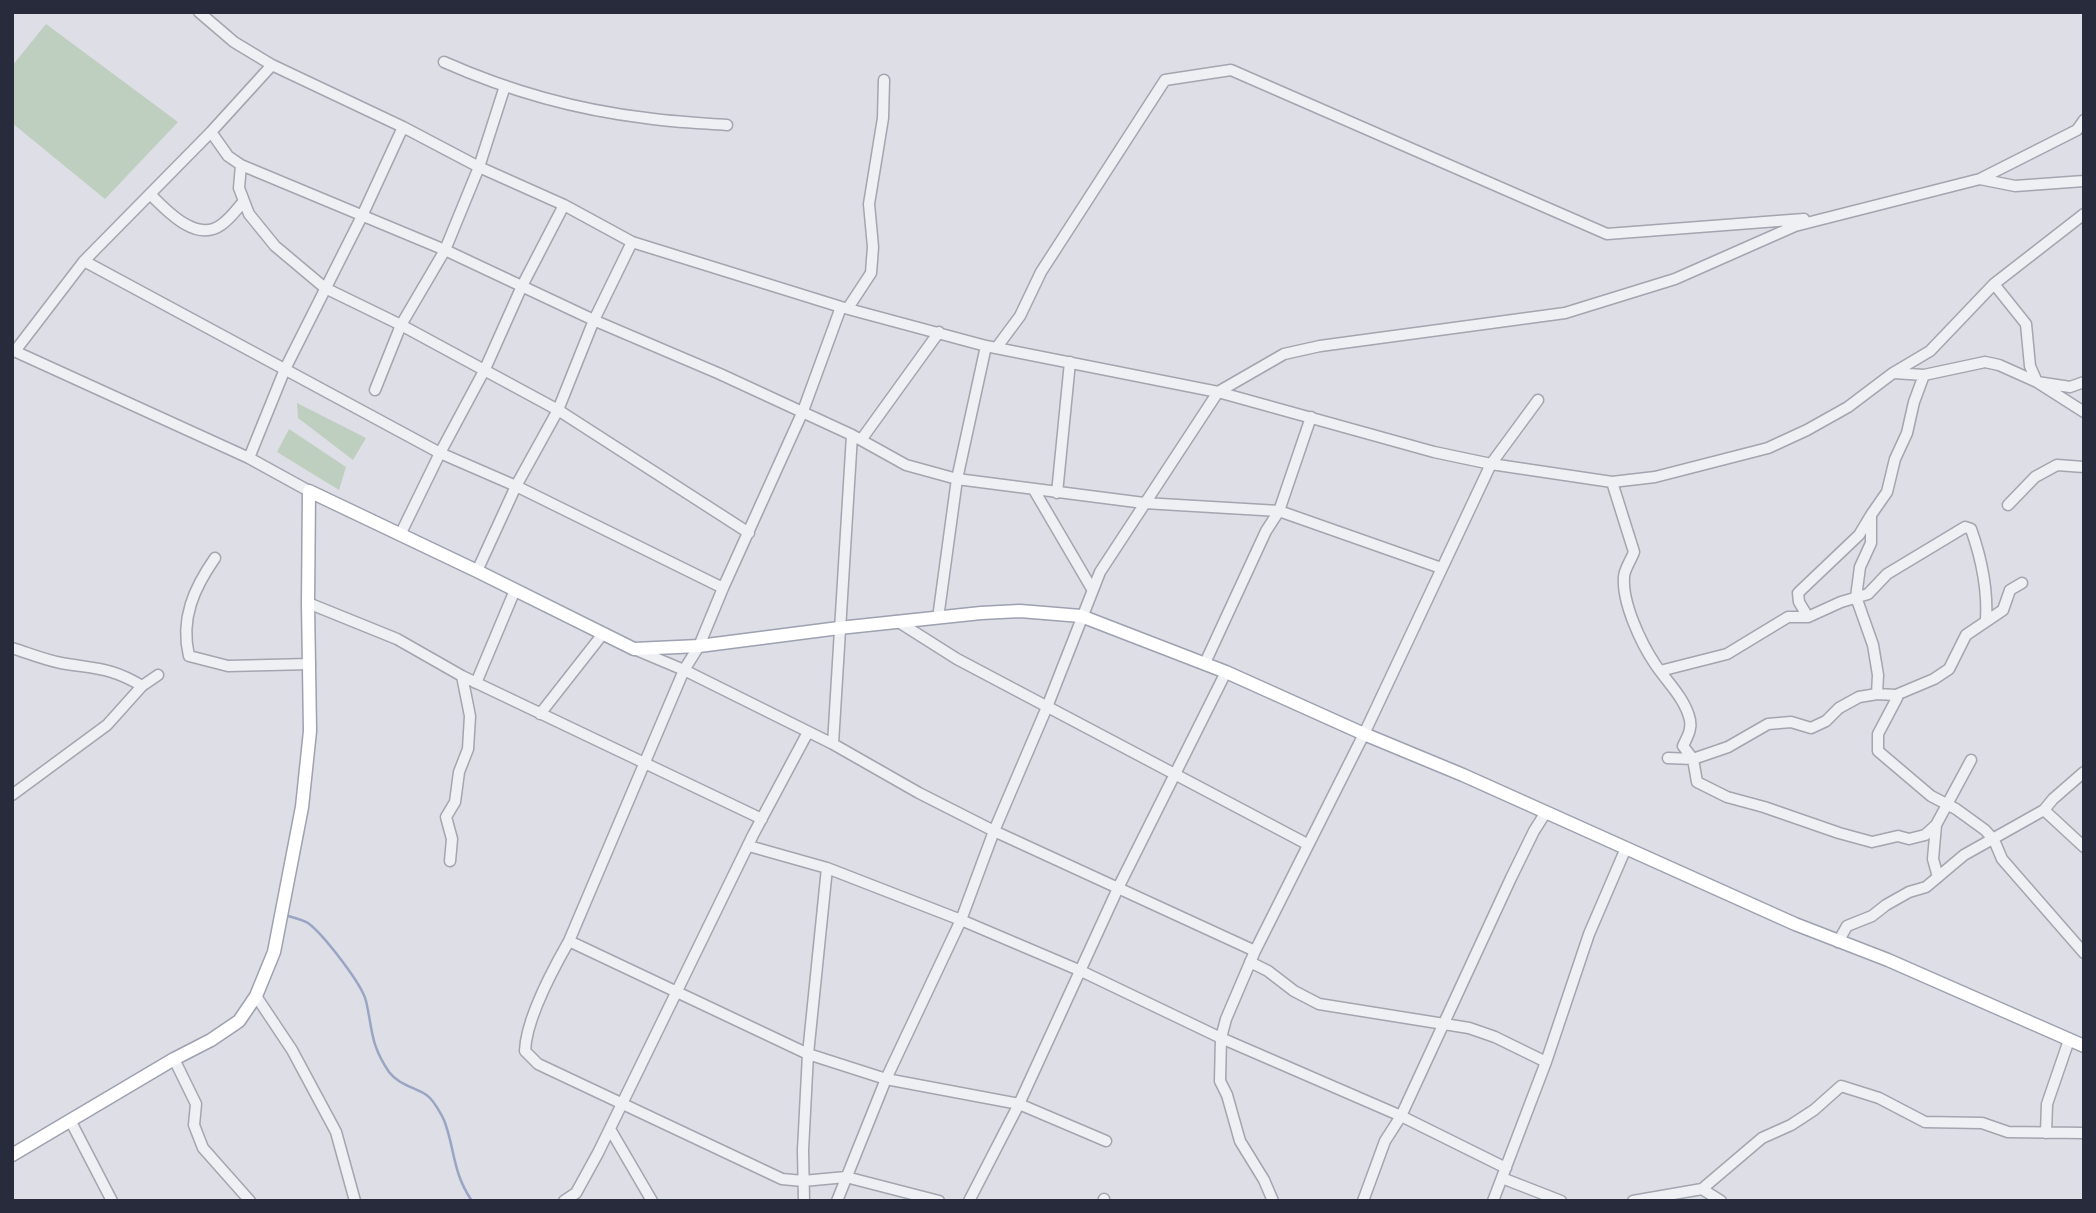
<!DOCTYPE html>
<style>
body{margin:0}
#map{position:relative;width:2096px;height:1213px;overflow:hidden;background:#dddee6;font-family:"Space Grotesk",sans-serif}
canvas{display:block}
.frame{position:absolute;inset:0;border:14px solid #282b3b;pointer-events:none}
</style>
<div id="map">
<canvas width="2096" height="1213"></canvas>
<div class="frame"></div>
</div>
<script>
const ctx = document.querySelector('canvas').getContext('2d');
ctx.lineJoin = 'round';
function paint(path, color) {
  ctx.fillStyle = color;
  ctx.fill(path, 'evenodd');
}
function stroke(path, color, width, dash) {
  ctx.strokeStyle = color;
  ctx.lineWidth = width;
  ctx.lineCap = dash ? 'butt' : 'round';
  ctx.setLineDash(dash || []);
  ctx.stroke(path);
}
const green = new Path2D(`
 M46 24 178 122 105 199 12 123V66Z
 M297 403 366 438 353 460 298 418Z
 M289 429 346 467 339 490 277 452Z`);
const stream = new Path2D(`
 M288 916C295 918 303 920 308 923 323 934 362 984 366 1001 373 1031 370 1044 389 1072 398 1084 413 1087 425 1094 432 1098 440 1112 444 1120 455 1148 452 1172 472 1201`);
const minor = new Path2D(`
 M199 12 234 42 272 65 403 127 479 167 564 205 632 242 841 307 986 346 1218 392 1434 452 1491 464 1612 482 1655 477 1768 448 1807 430 1848 407 1893 373 1930 351 1994 284 2084 214
 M444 62C507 90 578 110 646 118 673 122 700 123 727 125
 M211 132 228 156 241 165 445 250 598 322 720 374 852 435 906 465 957 479 1144 503 1279 511 1441 568
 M241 165 239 188 249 214 275 246 325 288 401 325 558 410 749 533
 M1980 179 2015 186 2084 181
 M150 194C166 210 196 243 221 225 230 219 237 209 244 201
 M84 261 440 453 516 486 723 588
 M1994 284 2026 324 2030 366 2037 382 2084 412
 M841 307 803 411 723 588 699 646 684 670 569 941C553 969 526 1019 525 1051L538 1064 782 1179 803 1181 846 1177 939 1201
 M848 308 871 273 873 247 869 204 883 118 884 80
 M997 347 1020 316 1041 272 1165 80 1231 70 1607 234 1804 219
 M12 350 249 458 309 491
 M15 351 84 261 211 132 272 65
 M1894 373 1924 375 1985 362 1999 365 2037 382 2070 387 2084 382
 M375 390 401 325 445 250 479 167 505 86
 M861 440 939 332
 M249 458 285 369 362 216 403 127
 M1612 482 1634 552C1631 560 1624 570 1624 577 1622 603 1641 643 1655 664 1667 682 1685 698 1690 720 1692 730 1687 737 1683 746L1693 759 1697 782 1727 797 1764 807 1839 833 1872 842 1898 836 1909 839 1925 835 1936 825
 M1034 490 1092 589
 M1057 493 1070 362
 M2008 505 2035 477 2057 465 2084 467
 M400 535 440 453 485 369 522 286 564 205
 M215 558C194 588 180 619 189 656L228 666 310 664
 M477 571 516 486 558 410 594 320 632 242
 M308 603 397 639 462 676 762 819
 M1808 617 1799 602 1798 593 1859 535 1871 515
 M938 618 957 479 986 346
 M897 621 957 659 1307 844
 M12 648C28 653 45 660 61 663 95 669 111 667 142 686
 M634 649 684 670 833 744 919 793 994 831 1255 951
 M1205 663 1266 531 1279 511 1311 417
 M1660 671 1727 654 1788 617H1808L1841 602 1868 594 1887 574 1965 527 1971 529C1982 560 1988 589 1986 621
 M476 683 515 590
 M1877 694 1878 675 1873 645 1856 597 1860 567 1871 543V515L1887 492 1895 459 1907 433 1914 402 1924 375
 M1896 695 1897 698 1878 734V751L1931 796 1956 809 1985 830 1994 840 2002 859 2084 953
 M540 714 602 635
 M833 744 852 435
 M1668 758 1693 759 1728 747 1768 724 1791 722 1811 728 1826 721 1839 708 1859 697 1877 694 1896 695 1934 679 1949 669 1966 635 2003 610 2010 590 2022 583
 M12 795 107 725 142 686 158 675
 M2044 810 2084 847
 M749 846 827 868 961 920 1081 971 1221 1038 1401 1116 1506 1168
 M450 861 452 839 446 817 455 802 459 772 468 749 470 716 462 676
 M1938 877 1933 859 1936 825 1971 760
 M569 941 808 1054 886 1079 1019 1104 1106 1141
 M1838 942 1847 926 1872 916 1886 905 1909 892 1926 887 1964 855 2044 810 2053 799 2084 772
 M1250 962 1268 971 1294 991 1319 1004 1469 1028 1495 1037 1546 1062
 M256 996 292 1050 336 1132 355 1201
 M174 1059 196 1104 194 1125 203 1148 250 1201
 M70 1120 112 1201
 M610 1129 652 1201
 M2046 1133 2047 1104 2069 1040
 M1502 1178 1561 1201
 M1702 1189 1721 1201
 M1104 1199V1201
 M564 1201 576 1193 598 1153 753 835 808 732
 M804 1201 803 1150 808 1054 827 868
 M837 1201 886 1079 961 920 994 831 1047 707 1100 572 1218 392 1284 354 1320 346 1565 313 1675 279 1795 226 1980 179 2077 130 2084 120
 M969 1201 1019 1104 1119 886 1226 672
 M1273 1201 1264 1180 1240 1141 1227 1095 1220 1081 1221 1038 1226 1019 1255 951 1364 734 1491 464 1538 400
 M1363 1201 1385 1141 1401 1116 1511 878 1534 831 1546 812
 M1493 1201 1546 1062 1589 934 1626 848
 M1633 1201 1702 1189 1762 1138 1791 1125 1814 1110 1841 1086 1879 1098 1925 1122 1982 1123 2008 1132 2084 1133`);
const major = new Path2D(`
 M12 1155 174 1059 211 1040 239 1021 256 996 274 952 302 807 310 731 308 603 309 491 477 571 634 649 699 646 839 628 981 613 1020 611 1081 616 1226 672 1364 734 1463 775 1795 924 1888 960 2084 1046`);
paint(green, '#bfcfbf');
stroke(stream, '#9aa5c4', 2.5);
stroke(minor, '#a3a5af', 13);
stroke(major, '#9da1b0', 15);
stroke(minor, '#eff0f4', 10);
stroke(major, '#fff', 12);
</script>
